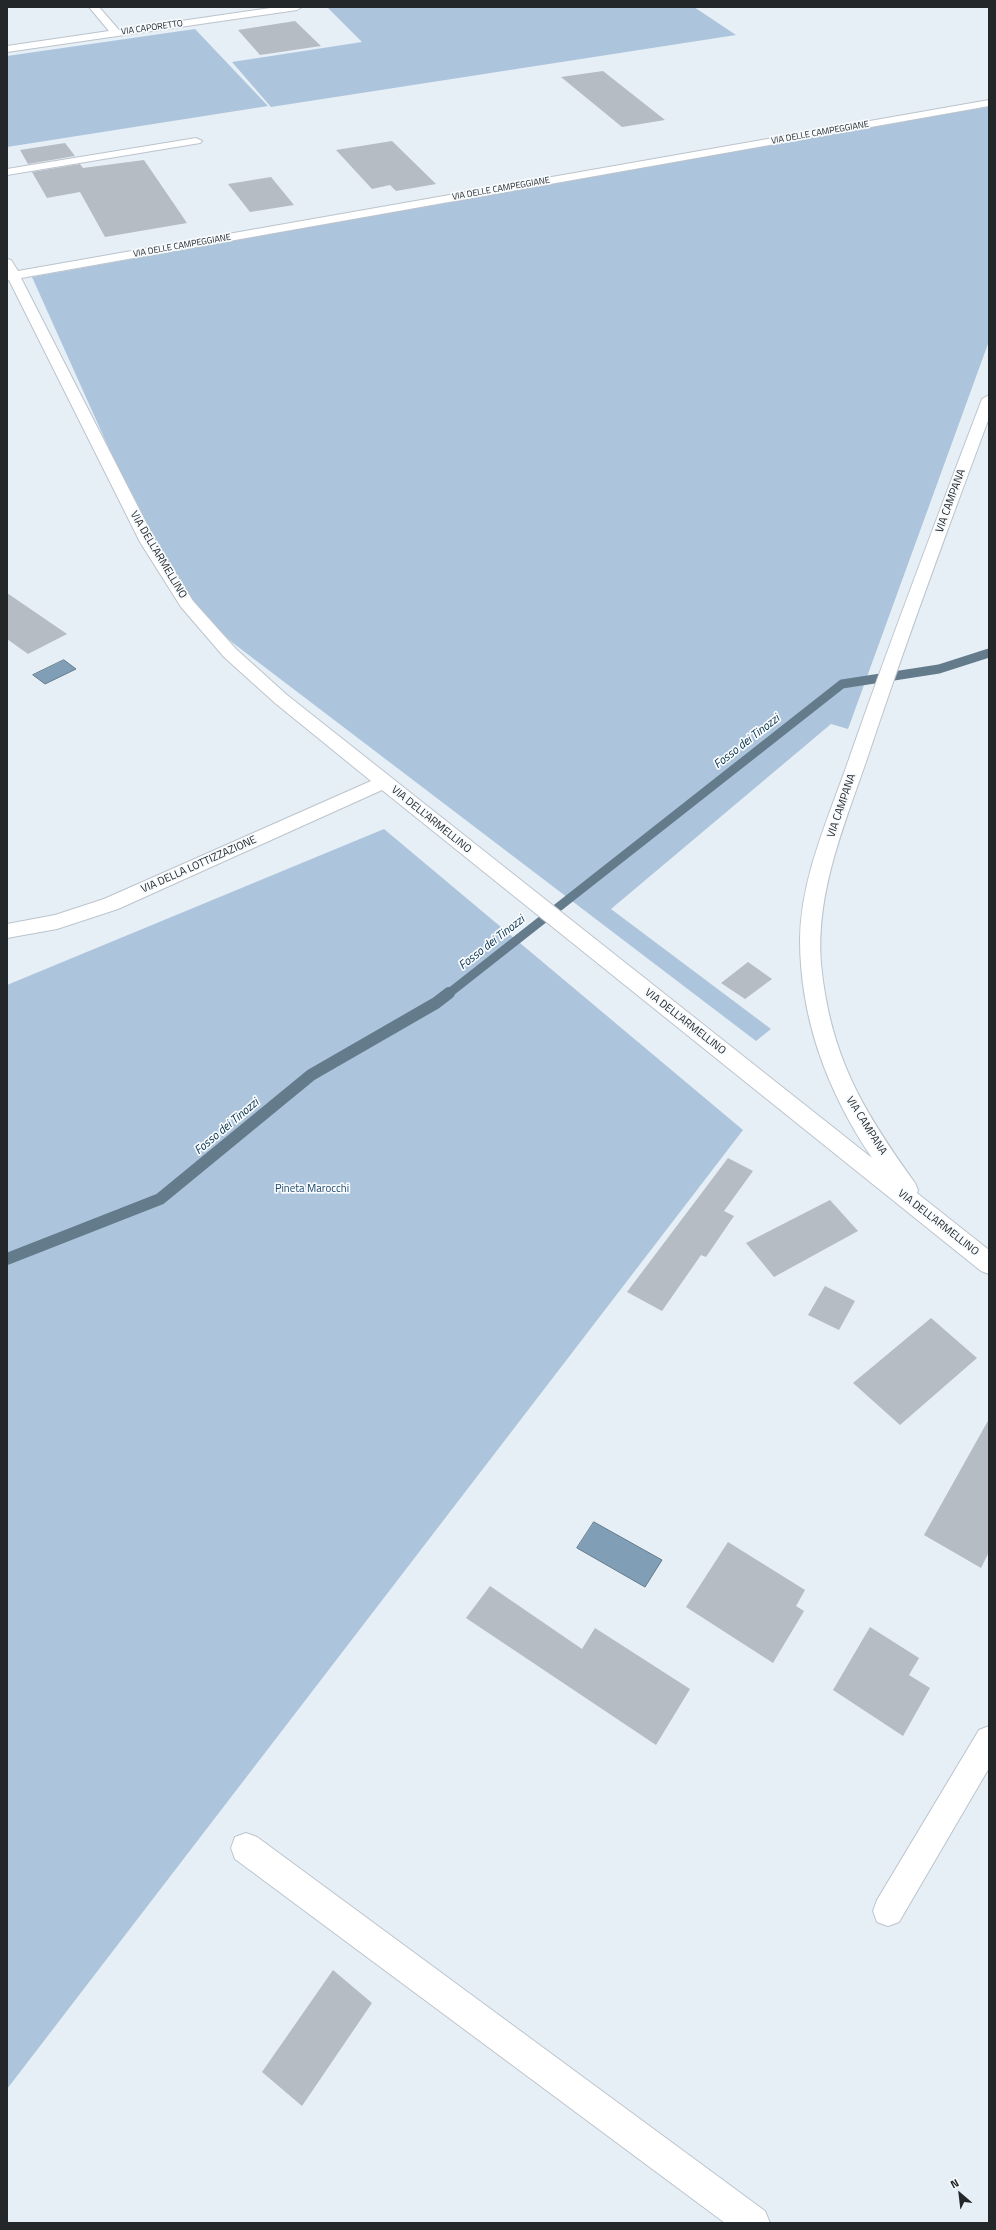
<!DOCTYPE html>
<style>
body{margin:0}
#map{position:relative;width:996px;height:2230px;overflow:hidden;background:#e6eef6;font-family:"Titillium Web",sans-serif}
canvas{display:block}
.frame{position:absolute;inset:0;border:8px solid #24272a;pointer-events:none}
.north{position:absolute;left:940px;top:2174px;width:40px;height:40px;-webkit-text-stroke:3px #f7fbfe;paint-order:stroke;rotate:332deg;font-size:11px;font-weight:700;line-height:16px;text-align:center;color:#24272a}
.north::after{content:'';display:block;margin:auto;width:14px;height:18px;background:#24272a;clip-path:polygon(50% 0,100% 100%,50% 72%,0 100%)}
</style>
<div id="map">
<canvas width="996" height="2230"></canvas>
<div class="frame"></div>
<div class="north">N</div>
</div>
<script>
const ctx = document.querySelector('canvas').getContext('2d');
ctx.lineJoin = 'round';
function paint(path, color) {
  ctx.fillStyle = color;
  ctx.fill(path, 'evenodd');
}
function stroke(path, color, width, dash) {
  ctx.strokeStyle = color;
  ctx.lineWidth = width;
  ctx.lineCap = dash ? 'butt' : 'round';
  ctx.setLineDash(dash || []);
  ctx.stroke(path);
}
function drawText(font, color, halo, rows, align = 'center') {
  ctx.font = font + ' "Titillium Web",sans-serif';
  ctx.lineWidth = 3.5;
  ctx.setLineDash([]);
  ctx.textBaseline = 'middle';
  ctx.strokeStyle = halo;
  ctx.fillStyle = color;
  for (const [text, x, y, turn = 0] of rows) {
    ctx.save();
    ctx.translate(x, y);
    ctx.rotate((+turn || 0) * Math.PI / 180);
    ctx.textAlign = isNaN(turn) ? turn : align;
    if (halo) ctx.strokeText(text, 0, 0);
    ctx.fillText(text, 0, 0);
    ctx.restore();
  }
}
const green = new Path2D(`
 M327 7H694L736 35 271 107 232 62 362 42Z
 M195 29 268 106 7 147V56Z
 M989 104V341L848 729 831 724 611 909 771 1029 756 1041 233 643 204 617 150 540 32 277Z
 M384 829 743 1130 7 2089V985Z`);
const water = new Path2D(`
 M64 660 76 669 45 684 33 675Z
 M594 1522 662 1560 645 1587 577 1548Z`);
const streamFar1 = new Path2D(`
 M448 994 842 684 939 669 989 653`);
const stream = new Path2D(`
 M7 1259 160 1199 311 1075 436 1003 449 993`);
const building = new Path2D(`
 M295 21 321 46 260 55 238 30Z
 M603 71 665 120 622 127 561 77Z
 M392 141 436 184 396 191 390 185 372 189 336 150Z
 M65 143 75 156 28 164 20 150Z
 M144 160 187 223 105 237 80 192 47 198 32 172 80 164 83 168Z
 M271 177 294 205 250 212 228 184Z
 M7 593 67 634 28 654 7 639Z
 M748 962 772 979 745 999 721 983Z
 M728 1158 753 1171 724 1211 734 1216 706 1257 701 1255 662 1311 627 1292Z
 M830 1200 858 1231 774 1277 746 1243Z
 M825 1286 855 1301 839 1330 808 1315Z
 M931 1318 977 1358 900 1425 853 1383Z
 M989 1419V1552L981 1568 924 1535Z
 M728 1542 805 1590 796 1606 804 1611 773 1663 686 1607Z
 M490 1586 582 1649 595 1628 690 1689 656 1745 466 1618Z
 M870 1627 919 1658 909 1675 930 1688 903 1736 833 1690Z
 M333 1970 372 2003 302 2106 262 2072Z`);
const minor = new Path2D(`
 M89 7H99L119 30 277 7H302L297 10 7 52V46L109 31Z
 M989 100V106L21 278 156 542 193 601 236 649 287 695 872 1158C828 1093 800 1019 800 939 801 875 830 815 850 756 892 636 937 518 982 399L989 395V418C948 528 907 639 870 750 847 819 815 890 821 964 830 1056 863 1111 915 1183L918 1190 917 1193 989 1250V1274L981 1271 382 790 118 909 57 929 7 938V924L55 915 104 899 371 781 275 703 224 657 181 607 140 542 9 280 7 281V259L11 260 18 271Z
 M196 138 202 141 200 143 7 175V169Z
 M989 1726V1768L899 1922 888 1926 877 1922 873 1911 877 1900 979 1730Z
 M246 1833 257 1837 765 2211 770 2223H725L235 1859 231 1848 235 1837Z`);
const farStreetnames = [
 ["VIA CAPORETTO",152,28,-8],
 ["VIA DELLE CAMPEGGIANE",820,133,-10],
 ["VIA DELLE CAMPEGGIANE",501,189,-10],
 ["VIA DELLE CAMPEGGIANE",182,246,-10]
];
const streetNames = [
 ["VIA CAMPANA",951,501,-70],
 ["VIA DELL'ARMELLINO",158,555,59],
 ["VIA CAMPANA",842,806,-71],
 ["VIA DELL'ARMELLINO",431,820,39],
 ["VIA DELLA LOTTIZZAZIONE",199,865,-24],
 ["VIA DELL'ARMELLINO",685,1022,38],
 ["VIA CAMPANA",866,1126,58],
 ["VIA DELL'ARMELLINO",938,1223,38]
];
const parkNames = [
 ["Pineta Marocchi",312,1189]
];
const waterNames = [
 ["Fosso dei Tinozzi",747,742,-38],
 ["Fosso dei Tinozzi",492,943,-38],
 ["Fosso dei Tinozzi",227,1127,-40]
];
paint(green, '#adc5dc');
paint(water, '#809fb6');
stroke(water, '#647b8c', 1);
stroke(streamFar1, '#647b8c', 9);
stroke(stream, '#647b8c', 12);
paint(building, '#b5bcc4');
stroke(minor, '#bcc4cc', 2);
paint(minor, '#fff');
drawText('9px', '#24272a', '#f7fbfe', farStreetnames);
drawText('11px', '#24272a', '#f7fbfe', streetNames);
drawText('11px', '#204a6f', '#f7fbfe', parkNames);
drawText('italic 12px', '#032e46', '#f7fbfe', waterNames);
</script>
